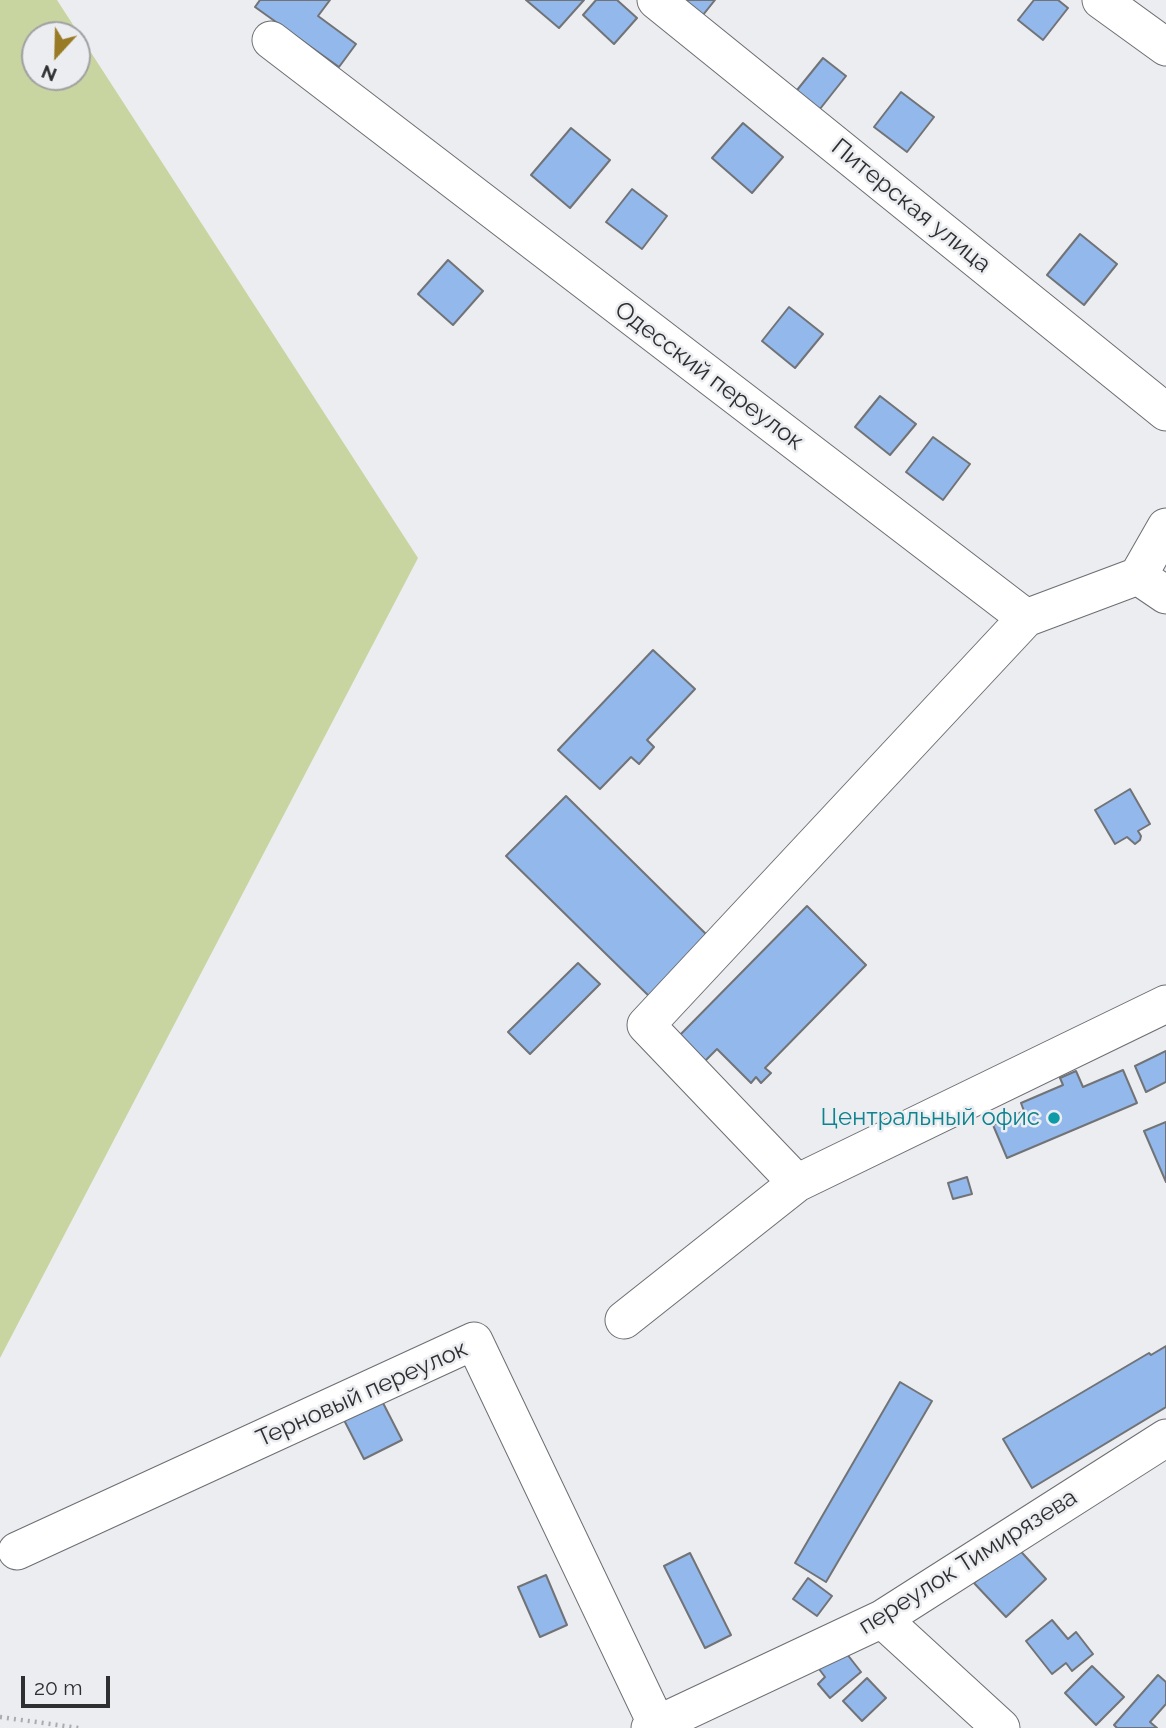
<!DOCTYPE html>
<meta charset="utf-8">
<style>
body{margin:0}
#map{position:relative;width:1166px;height:1728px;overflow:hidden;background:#ebedf0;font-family:Raleway,sans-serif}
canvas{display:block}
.north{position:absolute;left:21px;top:21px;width:70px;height:70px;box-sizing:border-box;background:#ebedf0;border:2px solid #9fa1a3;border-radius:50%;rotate:202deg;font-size:19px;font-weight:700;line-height:28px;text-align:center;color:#2e2f30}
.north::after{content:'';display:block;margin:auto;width:24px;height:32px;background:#9a7b25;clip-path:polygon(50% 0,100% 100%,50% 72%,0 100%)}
.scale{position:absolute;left:21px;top:1676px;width:89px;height:32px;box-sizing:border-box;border:4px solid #2e2f30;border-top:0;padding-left:9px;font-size:21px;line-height:24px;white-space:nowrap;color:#2e2f30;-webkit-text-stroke:5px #ebedf0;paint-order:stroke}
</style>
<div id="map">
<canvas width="1166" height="1728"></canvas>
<div class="north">N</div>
<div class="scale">20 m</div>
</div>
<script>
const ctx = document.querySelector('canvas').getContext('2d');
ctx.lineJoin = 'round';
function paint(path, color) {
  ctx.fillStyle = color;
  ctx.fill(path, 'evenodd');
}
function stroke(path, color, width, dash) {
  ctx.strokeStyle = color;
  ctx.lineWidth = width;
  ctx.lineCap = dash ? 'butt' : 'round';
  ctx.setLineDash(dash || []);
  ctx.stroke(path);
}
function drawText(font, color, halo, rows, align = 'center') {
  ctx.font = font + ' Raleway,sans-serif';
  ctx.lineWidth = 5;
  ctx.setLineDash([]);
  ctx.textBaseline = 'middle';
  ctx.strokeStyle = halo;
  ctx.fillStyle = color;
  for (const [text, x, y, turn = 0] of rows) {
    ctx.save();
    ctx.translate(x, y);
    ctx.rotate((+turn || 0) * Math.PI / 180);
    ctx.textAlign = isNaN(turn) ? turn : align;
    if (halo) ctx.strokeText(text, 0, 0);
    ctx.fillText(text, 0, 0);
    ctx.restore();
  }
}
const green = new Path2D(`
 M0 0H57L418 558 0 1358ZM35 35H77V77H35Z`);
const building = new Path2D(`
 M260 0H330L318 16 356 44 339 67 255 7Z
 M526 0H584L559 28Z
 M596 0H617L637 18 614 44 583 15Z
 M674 0H715L699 20Z
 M1034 0H1058L1068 8 1043 40 1018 20Z
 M823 58 846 76 816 114 793 95Z
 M901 92 934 117 907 152 874 127Z
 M743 123 783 157 752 193 712 158Z
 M571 128 610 160 570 208 531 175Z
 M632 189 667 216 642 249 606 222Z
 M1080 234 1117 264 1084 305 1047 275Z
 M448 260 483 291 453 325 418 294Z
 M789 307 823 334 795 368 762 341Z
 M880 396 916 424 890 455 855 427Z
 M933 437 970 464 943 500 906 472Z
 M653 650 695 689 647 740 654 747 639 764 631 757 600 789 558 750Z
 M1130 789 1150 824 1138 831 1141 836 1140 840 1135 844 1127 837 1115 844 1095 810Z
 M566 796 711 939 652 999 506 856Z
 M807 906 866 965 765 1068 771 1073 761 1083 756 1077 751 1083 717 1049 702 1064 676 1039Z
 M578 963 600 984 530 1054 508 1032Z
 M1166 1051V1082L1146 1092 1135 1066Z
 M1123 1070 1137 1103 1007 1158 993 1125 1024 1111 1021 1103 1063 1085 1060 1078 1076 1071 1083 1087Z
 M1166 1122V1182L1144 1131Z
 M967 1177 972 1194 953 1199 948 1183Z
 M1166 1346V1407L1032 1488 1003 1439 1149 1353 1151 1355Z
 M900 1382 932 1401 826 1582 795 1563Z
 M382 1401 402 1440 364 1459 344 1420Z
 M1015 1545 1046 1579 1006 1617 974 1583Z
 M690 1553 731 1635 705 1648 664 1566Z
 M546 1575 567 1625 540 1637 518 1587Z
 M808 1578 832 1596 817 1616 793 1599Z
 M1052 1620 1068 1639 1076 1632 1093 1654 1072 1671 1066 1663 1052 1674 1026 1641Z
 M843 1649 861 1672 830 1698 818 1684 825 1677 819 1669Z
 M1092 1666 1124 1697 1096 1725 1065 1693Z
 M1158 1675 1166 1682V1704L1150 1722 1157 1728H1117L1114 1725Z
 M867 1678 886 1698 862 1721 843 1701Z`);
const path = new Path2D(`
 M0 1717 79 1728`);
const minor = new Path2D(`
 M656 0 1166 412
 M1101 0 1166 47
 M271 40 1026 618 1138 576 1166 595
 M1138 576 1166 527
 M1026 618 646 1025 797 1183 1166 1004
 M624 1320 797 1183
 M17 1551 474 1341 657 1725
 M882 1619 1001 1728
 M650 1728 882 1619 1166 1438`);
const markers = [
 [1054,1118,7,"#0f9aa8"]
];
const streetNames = [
 ["Питерская улица",911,206,39],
 ["Одесский переулок",709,376,37],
 ["Терновый переулок",362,1394,-24],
 ["переулок Тимирязева",968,1562,-32]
];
const cultureNames = [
 ["Центральный офис",1040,1118]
];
paint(green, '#c9d5a1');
paint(building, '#93b8eb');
stroke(building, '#717376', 2);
stroke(minor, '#6c6e71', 39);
stroke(path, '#aaabae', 4.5, [2, 5]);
stroke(minor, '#fff', 37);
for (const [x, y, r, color] of markers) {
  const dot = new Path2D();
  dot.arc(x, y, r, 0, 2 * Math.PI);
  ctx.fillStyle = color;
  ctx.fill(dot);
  stroke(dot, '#ebedf0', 2.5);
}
drawText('24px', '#2e2f30', '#ebedf0', streetNames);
drawText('24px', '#0d838f', '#ebedf0', cultureNames, 'right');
</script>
